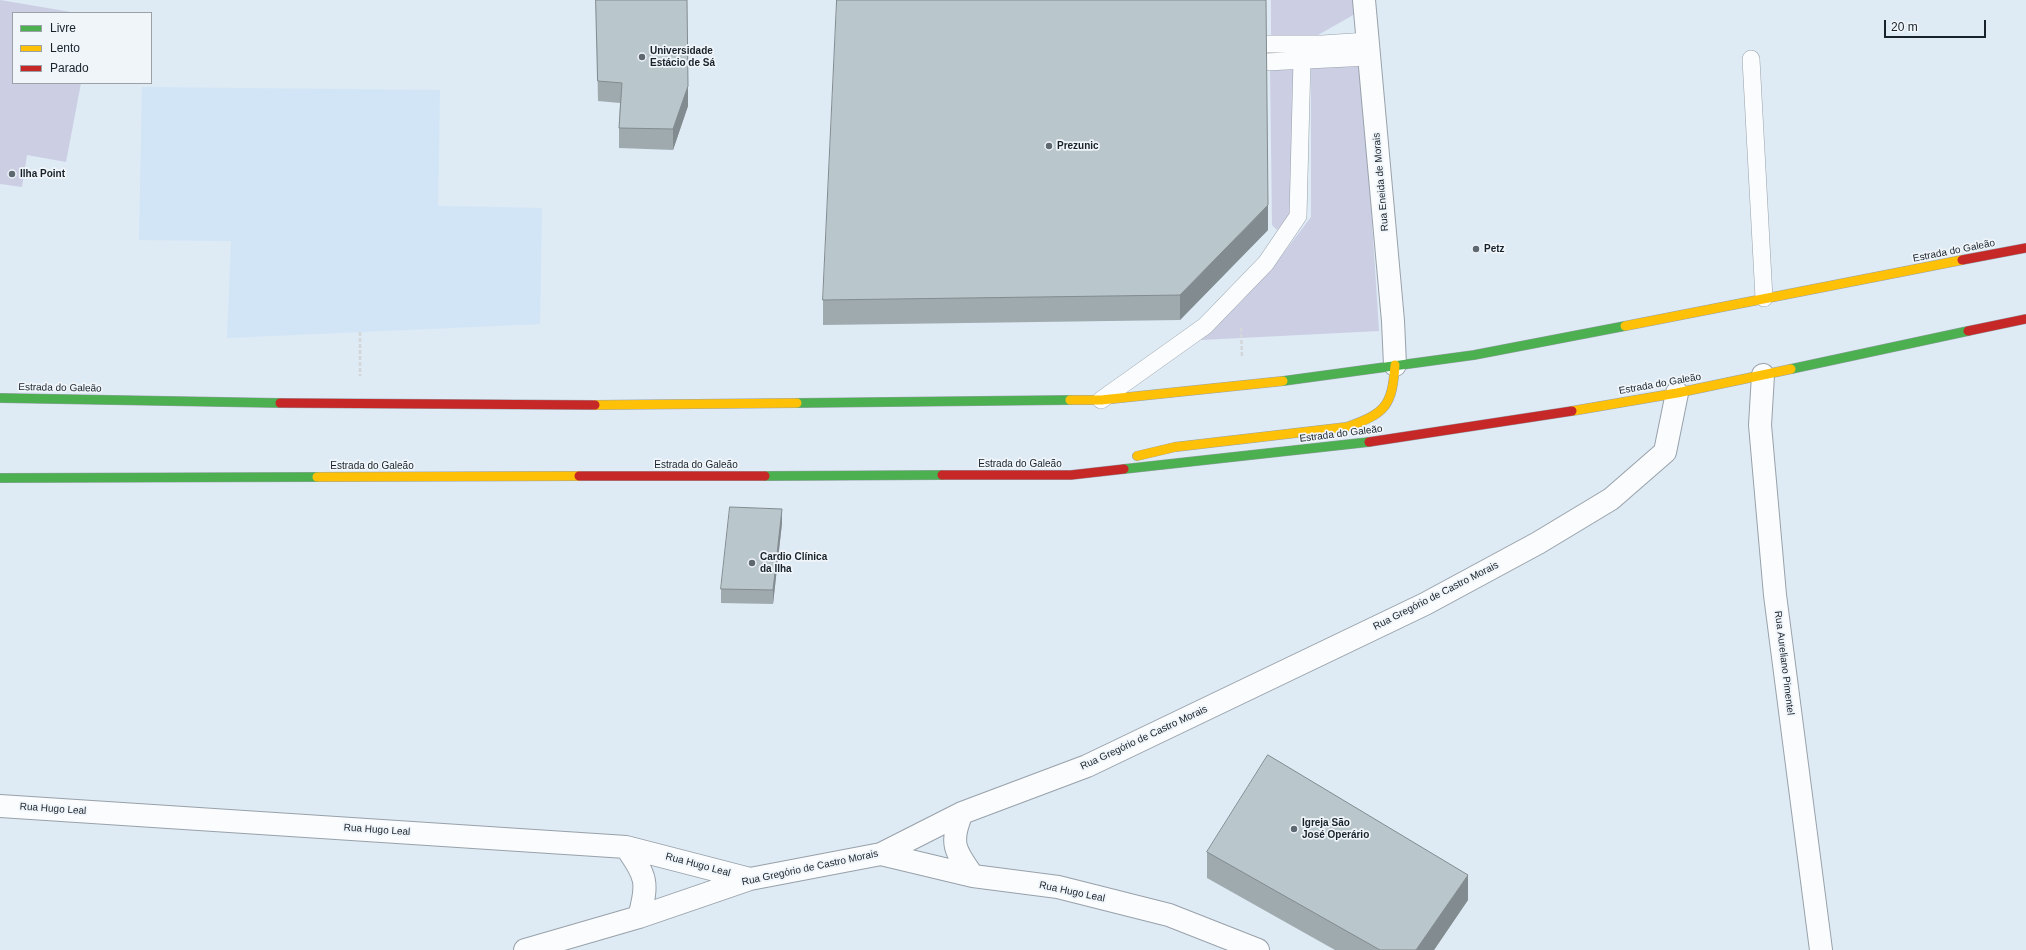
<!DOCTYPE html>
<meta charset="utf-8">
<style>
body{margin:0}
#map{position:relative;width:2026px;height:950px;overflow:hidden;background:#deeaf4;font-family:Arial,sans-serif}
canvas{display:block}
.legend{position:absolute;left:12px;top:12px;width:140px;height:72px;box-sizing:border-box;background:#f0f5fa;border:1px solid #9aa1a7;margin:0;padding:5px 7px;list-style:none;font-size:12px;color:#18222b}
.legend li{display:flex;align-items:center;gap:8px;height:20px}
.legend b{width:20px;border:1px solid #9aa1a7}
.scale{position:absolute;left:1884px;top:20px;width:102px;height:18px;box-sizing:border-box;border:2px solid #18222b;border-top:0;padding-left:5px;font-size:12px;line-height:14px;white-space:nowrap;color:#18222b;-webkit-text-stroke:3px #f0f5fa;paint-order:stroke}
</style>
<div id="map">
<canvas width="2026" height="950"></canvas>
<ul class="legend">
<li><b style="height:5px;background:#4caf50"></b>Livre</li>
<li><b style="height:5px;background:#ffc107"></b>Lento</li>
<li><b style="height:5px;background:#c62828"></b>Parado</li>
</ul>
<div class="scale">20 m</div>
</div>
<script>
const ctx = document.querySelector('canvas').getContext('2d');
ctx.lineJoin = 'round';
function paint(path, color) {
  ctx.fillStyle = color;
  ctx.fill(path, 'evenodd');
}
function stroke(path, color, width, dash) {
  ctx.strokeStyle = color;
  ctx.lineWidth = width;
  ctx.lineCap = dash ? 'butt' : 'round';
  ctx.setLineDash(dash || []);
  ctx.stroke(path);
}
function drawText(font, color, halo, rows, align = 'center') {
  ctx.font = font + ' Arial,sans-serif';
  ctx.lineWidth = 3.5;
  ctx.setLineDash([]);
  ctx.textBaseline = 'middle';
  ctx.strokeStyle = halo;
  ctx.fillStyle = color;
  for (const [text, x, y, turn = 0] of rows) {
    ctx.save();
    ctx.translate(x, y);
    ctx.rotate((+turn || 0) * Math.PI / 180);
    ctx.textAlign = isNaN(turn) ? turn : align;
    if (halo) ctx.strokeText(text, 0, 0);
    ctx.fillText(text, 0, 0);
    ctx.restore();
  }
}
const built = new Path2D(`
 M142 87 440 90 438 206 542 208 540 324 227 338 231 241 139 240Z`);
const green = new Path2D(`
 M0 0 77 13H13V83H81L66 162 27 155 22 187 0 184Z
 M1271 0H1361L1362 10 1318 35 1271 38Z
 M1296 65 1294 210 1277 230 1272 225 1270 66Z
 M1362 66 1379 331 1201 340 1239 304 1273 267 1311 217V68Z`);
const path = new Path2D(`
 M1241 328 1242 357
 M360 332V376`);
const lane = new Path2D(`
 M1267 44H1322L1368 41
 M1751 59 1764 298
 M1266 62 1370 57
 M1101 400 1205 326 1266 263 1298 216 1302 60`);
const street = new Path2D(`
 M1364 0 1393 321 1395 365
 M1763 375 1760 425 1775 595 1821 950
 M0 806 626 847 750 879
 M962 813C949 843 955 851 973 876
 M626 847C646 877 649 881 639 917
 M881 854 973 876 1058 887 1169 915 1258 950
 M525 950 639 917 750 879 881 854 962 813 1087 766 1425 604 1538 543 1611 499 1665 452 1677 393`);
const fast = new Path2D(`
 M1791 369 1968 331
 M1283 381 1474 355 1625 326
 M0 398 280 403
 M797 403 1070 400
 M1124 469 1369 442
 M765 476 942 475
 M0 478 317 477`);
const slow = new Path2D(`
 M1625 326 1962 260
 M1070 400H1101L1283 381
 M595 405 797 403
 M1572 411 1677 393 1791 369
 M1137 456 1175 447 1347 427C1386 413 1392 406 1395 365
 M317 477 579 476`);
const jam = new Path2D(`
 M1962 260 2026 248
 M1968 331 2026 319
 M280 403 595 405
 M1369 442 1572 411
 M942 475H1071L1124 469
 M579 476H765`);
const wall = new Path2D(`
 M596 0 688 106 673 150 619 148V128L620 103 598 101Z
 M1268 230 1180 320 823 325V300Z
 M782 523 773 604 721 603V589Z
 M1207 852 1468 900 1434 950H1335L1207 878Z`);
const shadedWall = new Path2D(`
 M688 86V106L673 150V129Z
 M1268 205V230L1180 320V295Z
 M782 509V523L773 604V590Z
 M1468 875V900L1434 950H1416Z`);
const building = new Path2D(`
 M596 0H687L688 86 673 129 619 128 622 83 598 81Z
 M837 0H1266L1268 205 1180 295 823 300Z
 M730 507 782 509 773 590 721 589Z
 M1268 755 1468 875 1416 950H1380L1207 852Z`);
const markers = [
 [642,57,4,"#5d6871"],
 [1049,146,4,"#5d6871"],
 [12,174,4,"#5d6871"],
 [1476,249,4,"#5d6871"],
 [752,563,4,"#5d6871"],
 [1294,829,4,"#5d6871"]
];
const poiNames = [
 ["Universidade",650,51],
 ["Estácio de Sá",650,63],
 ["Prezunic",1057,146],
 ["Ilha Point",20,174],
 ["Petz",1484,249],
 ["Cardio Clínica",760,557],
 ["da Ilha",760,569],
 ["Igreja São",1302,823],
 ["José Operário",1302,835]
];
const streetNames = [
 ["Rua Eneida de Morais",1381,182,-95],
 ["Estrada do Galeão",1954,251,-11],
 ["Estrada do Galeão",1660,384,-10],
 ["Estrada do Galeão",60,388,1],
 ["Estrada do Galeão",1341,434,-7],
 ["Estrada do Galeão",1020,464],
 ["Estrada do Galeão",696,465],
 ["Estrada do Galeão",372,466],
 ["Rua Gregório de Castro Morais",1436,596,-27],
 ["Rua Aureliano Pimentel",1784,663,83],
 ["Rua Gregório de Castro Morais",1144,738,-25],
 ["Rua Hugo Leal",53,809,4],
 ["Rua Hugo Leal",377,830,4],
 ["Rua Hugo Leal",698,865,15],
 ["Rua Gregório de Castro Morais",810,868,-12],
 ["Rua Hugo Leal",1072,892,12]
];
paint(built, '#d1e5f7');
paint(green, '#cccee4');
stroke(lane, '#98a1aa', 18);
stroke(street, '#98a1aa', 24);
stroke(fast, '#98a1aa', 10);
stroke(slow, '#98a1aa', 10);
stroke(jam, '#98a1aa', 10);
stroke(path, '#d3d7da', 2.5, [4, 2]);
stroke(lane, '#fafcfd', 17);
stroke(street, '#fafcfd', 22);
stroke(fast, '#4caf50', 9);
stroke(slow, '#ffc107', 9);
stroke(jam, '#c62828', 9);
paint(wall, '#9faaaf');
paint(shadedWall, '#828b8f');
paint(building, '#b9c6cc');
stroke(building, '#828b8f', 1);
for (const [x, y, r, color] of markers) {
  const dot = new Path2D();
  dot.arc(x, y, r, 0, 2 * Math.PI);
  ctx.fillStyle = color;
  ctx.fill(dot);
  stroke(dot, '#f0f5fa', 1.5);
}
drawText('bold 10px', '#18222b', '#f0f5fa', poiNames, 'left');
drawText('10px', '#18222b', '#f0f5fa', streetNames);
</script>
